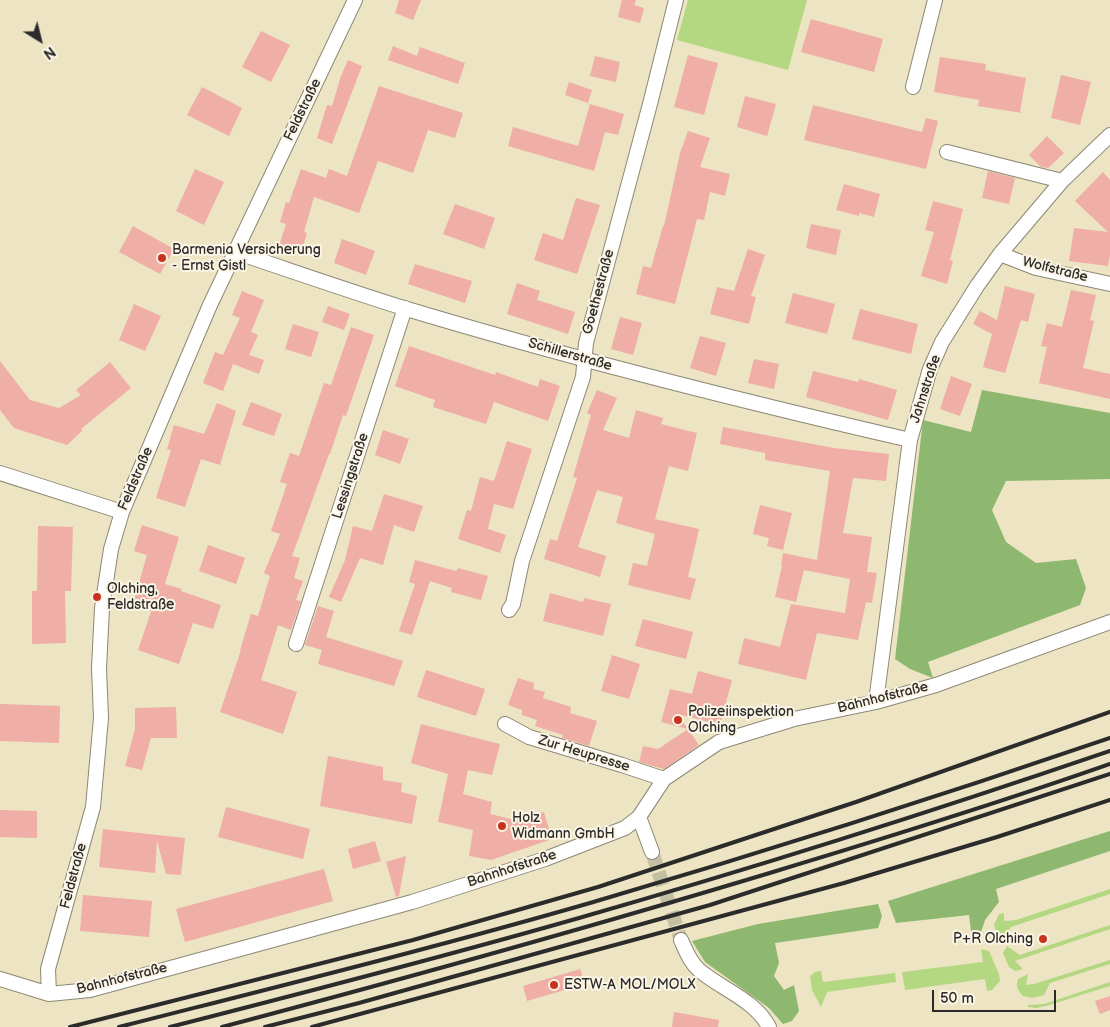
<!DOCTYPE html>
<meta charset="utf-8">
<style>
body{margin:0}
#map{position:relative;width:1110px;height:1027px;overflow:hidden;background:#ece4c2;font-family:"Balsamiq Sans",sans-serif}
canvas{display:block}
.north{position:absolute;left:15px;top:15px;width:50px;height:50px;-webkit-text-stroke:4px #fcf5e5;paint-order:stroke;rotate:144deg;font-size:14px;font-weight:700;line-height:20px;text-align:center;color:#2b2b2b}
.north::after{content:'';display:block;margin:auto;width:18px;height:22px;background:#2b2b2b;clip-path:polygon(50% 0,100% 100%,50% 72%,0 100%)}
.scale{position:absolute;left:932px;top:990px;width:124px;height:22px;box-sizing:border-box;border:2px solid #2b2b2b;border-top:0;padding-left:6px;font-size:15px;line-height:18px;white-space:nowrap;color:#2b2b2b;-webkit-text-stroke:4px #fcf5e5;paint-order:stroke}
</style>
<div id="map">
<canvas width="1110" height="1027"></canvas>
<div class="north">N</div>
<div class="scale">50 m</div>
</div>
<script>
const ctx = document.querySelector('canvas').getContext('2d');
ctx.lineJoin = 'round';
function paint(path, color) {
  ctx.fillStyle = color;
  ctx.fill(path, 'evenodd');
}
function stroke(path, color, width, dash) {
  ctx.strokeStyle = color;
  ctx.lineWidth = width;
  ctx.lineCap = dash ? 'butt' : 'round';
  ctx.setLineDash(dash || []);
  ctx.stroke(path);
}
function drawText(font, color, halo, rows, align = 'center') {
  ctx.font = font + ' "Balsamiq Sans",sans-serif';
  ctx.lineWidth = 4;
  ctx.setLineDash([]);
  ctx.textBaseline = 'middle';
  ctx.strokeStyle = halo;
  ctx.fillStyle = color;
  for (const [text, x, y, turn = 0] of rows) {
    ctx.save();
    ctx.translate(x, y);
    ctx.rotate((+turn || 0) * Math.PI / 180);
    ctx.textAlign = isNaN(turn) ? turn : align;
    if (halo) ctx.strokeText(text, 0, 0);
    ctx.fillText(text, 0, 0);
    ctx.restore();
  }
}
const green = new Path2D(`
 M688 0H807L788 70 677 40Z
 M1110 889V894L1011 927 1005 937H998L994 925 999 914 1004 913V921L1016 920Z
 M1110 925V929L1015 961 1023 969 1015 971 1009 967 1003 953 1007 946 1020 955Z
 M981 949 989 951 999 974 1000 981 992 990 987 991 985 979 905 990 902 972 983 962Z
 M1110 960V964L1050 983 1044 995 1032 998 1023 996C1018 990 1015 987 1018 979L1028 974 1026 985 1034 984Z
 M821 971 823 982 895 973 896 982 827 992 821 1007 812 990 810 976 815 972Z
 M1110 982V986L1046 1006 1036 1008 1028 1007V1005L1044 1004Z`);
const forest = new Path2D(`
 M982 390 1110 413V479L1006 481 992 510 1006 542 1036 563 1076 559 1086 588 1080 605 928 662 933 678 910 669 895 659 923 420 971 432Z
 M1110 831V851L996 889 999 902 985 920 979 938 972 940 969 915 896 923 888 901Z
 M878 904 882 916 878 928 775 943 779 963 774 976 784 990 794 985 799 1011 792 1021 783 1024 769 1008 705 962 692 941 758 924Z`);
const building = new Path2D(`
 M399 0H421L413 20 395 13Z
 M622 0H636L634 5 644 8 640 23 618 17Z
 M811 19 883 39 874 72 801 52Z
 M261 31 290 45 271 82 242 67Z
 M393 46 417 56 420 47 465 63 458 84 388 60Z
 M688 55 718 63 704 115 674 107Z
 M595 56 620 62 616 82 590 76Z
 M940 57 986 64 985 70 1026 78 1020 111 1022 113 978 106 979 100 934 92Z
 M348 60 362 66 332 144 317 138 327 105 332 106 341 76Z
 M1061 75 1091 82 1080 125 1051 118Z
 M569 82 592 90 588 103 565 95Z
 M379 86 463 113 455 138 428 130 413 173 378 161 359 213 314 197 304 232 307 233 301 253 279 246 286 224 280 222 286 202 289 203 301 169 326 178 329 169 347 176Z
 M202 87 242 108 229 136 187 115Z
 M745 96 776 104 767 136 737 127Z
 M590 104 624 114 618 135 605 132 594 171 508 146 513 127 578 146Z
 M813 105 922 132 926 118 938 121 926 169 804 140Z
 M688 131 710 138 700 167 730 174 725 196 710 192 704 220 697 219 675 304 636 294 643 266 651 268 663 226H664L680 153Z
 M1047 136 1064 153 1048 168 1041 167 1029 155Z
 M195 169 224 182 204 225 176 211Z
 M988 171 1015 178 1009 204 982 198Z
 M1103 172 1110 180V255L1108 266 1069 261 1074 228 1108 232 1075 201Z
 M844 184 880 194 874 217 859 213V216L836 210Z
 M576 198 600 205 577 274 534 260 543 233 563 240Z
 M933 201 963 209 950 260 953 261 947 284 921 276 934 232 925 230Z
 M455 204 495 218 484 249 443 234Z
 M811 224 841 230 836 255 806 248Z
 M133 226 174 249 160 274 119 252Z
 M342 239 375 251 366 275 334 263Z
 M748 249 765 255 751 296 756 297 749 324 710 314 717 287 734 291Z
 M415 264 472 281 465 303 408 284Z
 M517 283 540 291 537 300 575 312 568 334 507 314Z
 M1005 286 1035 294 1028 322 1021 320 1005 373 983 367 992 334 973 324 980 311 997 320Z
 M1071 290 1096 295 1090 320 1094 321 1083 368 1110 374V399L1039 383 1047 347 1041 346 1047 323 1062 327Z
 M242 291 264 300 251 332 258 335 249 355 264 360 259 374 233 364 223 391 203 383 215 352 223 355 240 318 232 315Z
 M793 293 835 304 827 334 785 323Z
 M134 304 161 316 145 351 119 340Z
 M328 306 350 314 344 330 322 322Z
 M860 309 918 324 911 354 852 339Z
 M620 317 642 323 633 355 611 349Z
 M293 324 319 332 311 357 285 349Z
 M351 327 374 335 346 416 343 415 330 454H329L292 556 300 558 294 578 303 581 296 600 301 601 291 630 278 625 261 680 297 692 283 734 220 712 241 650H240L251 614 258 616 270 576 264 573 280 534 271 531 287 484 280 482 290 453 299 456 324 383 331 385Z
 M700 336 726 343 716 376 690 368Z
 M409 346 495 375 496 372 538 387 540 379 560 386 548 421 494 402 486 424 433 407 435 400 395 386Z
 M754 359 779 364 774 389 748 383Z
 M0 361 30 400 59 408 81 395 76 390 110 362 131 388 81 429 83 430 67 445 14 428 0 410Z
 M813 371 858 382 859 379 897 390 888 420 806 397Z
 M951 376 972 384 960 416 940 409Z
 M597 390 617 398 603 430 629 438 636 410 663 418 661 424 697 433 688 471 669 466 655 519 699 529 688 577 696 579 690 600 628 585 633 563 647 566 655 534 616 523 623 497 597 490 578 547 606 556 600 577 544 559 550 539 557 541 577 478 573 477 591 415 587 413Z
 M251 402 282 414 274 436 242 425Z
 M217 403 236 411 220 465 201 459 185 507 156 498 171 450 167 449 174 425 204 434Z
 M723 427 834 448 889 454 886 481 853 478 843 533 872 537 867 572 877 573 872 603 866 602 858 640 817 633 806 680 738 664 744 638 780 647 791 604 845 613 850 579 804 570 796 602 775 597 782 566H781L783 553 817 560 830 471 765 460V453L720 444Z
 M383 430 409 439 400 464 375 455Z
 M507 441 532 449 513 509 494 504 488 529 506 535 500 553 458 539 467 510 471 511 480 477 494 481Z
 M384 494 423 506 414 532 394 525 383 565 360 558 341 602 329 597 345 560 353 526 372 531Z
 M760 505 792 513 783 550 767 546 769 538 753 534Z
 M142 525 179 537 165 584 182 589 181 591 221 605 213 629 193 623 179 664 138 650 152 609 133 604 147 555 134 551Z
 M38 526 73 527 71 591H65L66 643 32 644V591H37Z
 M208 545 245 558 236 584 199 571Z
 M415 560 456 571 458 568 488 576 481 600 451 592 452 588 430 581 412 635 399 631 415 584 409 582Z
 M550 593 583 602 584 598 611 604 603 636 543 621Z
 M318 606 334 611 326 637 403 661 394 686 318 664 322 650 305 645Z
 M643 619 693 632 686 659 635 646Z
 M612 655 640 664 629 699 601 691Z
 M426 670 485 689 476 716 417 697Z
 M698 671 732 680 720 725 677 714 688 729 661 722 670 689 692 694Z
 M518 678 534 683 533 689 545 692 543 698 571 707 570 713 597 721 589 746 562 738 563 735 535 726 537 720 522 715V710L508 705Z
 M0 704 60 706 59 743 0 741Z
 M176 707 177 738H151L142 770 125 766 135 729V708Z
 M421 724 500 744 492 775 468 770 463 794 492 802 490 814 515 820 544 812 552 839 491 860 469 856 473 830 438 822 448 774 411 763Z
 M688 729 699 745 664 769 639 762 643 746 658 749Z
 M328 756 383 767V780L402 783 401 792 417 796 412 824 320 806Z
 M226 807 310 829 303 859 218 837Z
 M0 810 37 811V838L0 837Z
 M103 829 185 838 181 875 166 874 157 841 155 873 99 867Z
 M375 841 381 861 353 869 348 849Z
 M406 856 399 896 396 897 386 862Z
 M324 869 333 901 185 942 176 909Z
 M83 895 152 901 149 937 80 931Z
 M580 969 585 984 527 1001 523 986Z
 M1110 996V1010L1100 1014 1095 1001Z
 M674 1012 719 1020 718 1027H672Z`);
const minorTunnel = new Path2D(`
 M652 852 681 940`);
const minor = new Path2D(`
 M913 87 935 0
 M947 152 1062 181
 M235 252C292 271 349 291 407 309 573 359 741 401 910 440
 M1000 254 1036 268 1110 284
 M0 473 122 512
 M509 610 513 604 522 561 583 377 586 343 650 104 676 0
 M296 644 405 308
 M876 702 910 440 930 369 942 342 977 286 1000 254 1062 181 1110 135
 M505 724 529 737 622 765 664 779
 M639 817 652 852
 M681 940C686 951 690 962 699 970 721 989 755 1000 769 1027
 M0 979 49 994 90 990 412 902 545 859 625 828 639 817 664 779 719 742 794 719 876 702 936 685 1110 622
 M49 994 48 969 93 807 101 718 99 668 102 608 111 549 122 512 210 305 355 0`);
const rail = new Path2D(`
 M70 1027 413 940 598 887 856 802 1110 712
 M119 1027C276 987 434 948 590 903 765 852 938 797 1110 738
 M170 1027C307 992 443 957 579 918 758 867 934 811 1110 751
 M222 1027C407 978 591 927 773 872 886 838 999 803 1110 764
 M265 1027 359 1003 710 905 1110 774
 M312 1027 844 883 997 837 1110 800`);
const markers = [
 [162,258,5,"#c8321e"],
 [97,597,5,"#c8321e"],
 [678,720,5,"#c8321e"],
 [502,826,5,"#c8321e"],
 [1043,939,5,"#c8321e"],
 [554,985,5,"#c8321e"]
];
const streetNames = [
 ["Feldstraße",303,110,-64],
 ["Wolfstraße",1055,270,14],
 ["Goethestraße",599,292,-75],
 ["Schillerstraße",570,355,16],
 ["Jahnstraße",926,389,-72],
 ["Lessingstraße",351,476,-72],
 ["Feldstraße",136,479,-67],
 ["Bahnhofstraße",883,698,-14],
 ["Zur Heupresse",584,754,17],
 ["Bahnhofstraße",512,869,-18],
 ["Feldstraße",74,876,-75],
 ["Bahnhofstraße",122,979,-14]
];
const poiNames = [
 ["Barmenia Versicherung",172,250],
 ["- Ernst Gistl",172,266],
 ["Olching,",107,589],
 ["Feldstraße",107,605],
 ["Polizeiinspektion",688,712],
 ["Olching",688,728],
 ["Holz",512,818],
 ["Widmann GmbH",512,834],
 ["P+R Olching",1033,939,"right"],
 ["ESTW-A MOL/MOLX",564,985]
];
paint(green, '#b3d881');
paint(forest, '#8eb86f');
paint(building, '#efaea6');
stroke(minorTunnel, '#c5bfa4', 14, [14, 7]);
stroke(minor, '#8c8876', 16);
stroke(minor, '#fff', 14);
stroke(rail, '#2b2b2b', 4);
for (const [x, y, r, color] of markers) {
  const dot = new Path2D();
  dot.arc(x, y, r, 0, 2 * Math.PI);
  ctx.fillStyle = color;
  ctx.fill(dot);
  stroke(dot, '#fcf5e5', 2);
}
drawText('14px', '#2b2b2b', '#fcf5e5', streetNames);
drawText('14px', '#2b2b2b', '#fcf5e5', poiNames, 'left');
</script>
